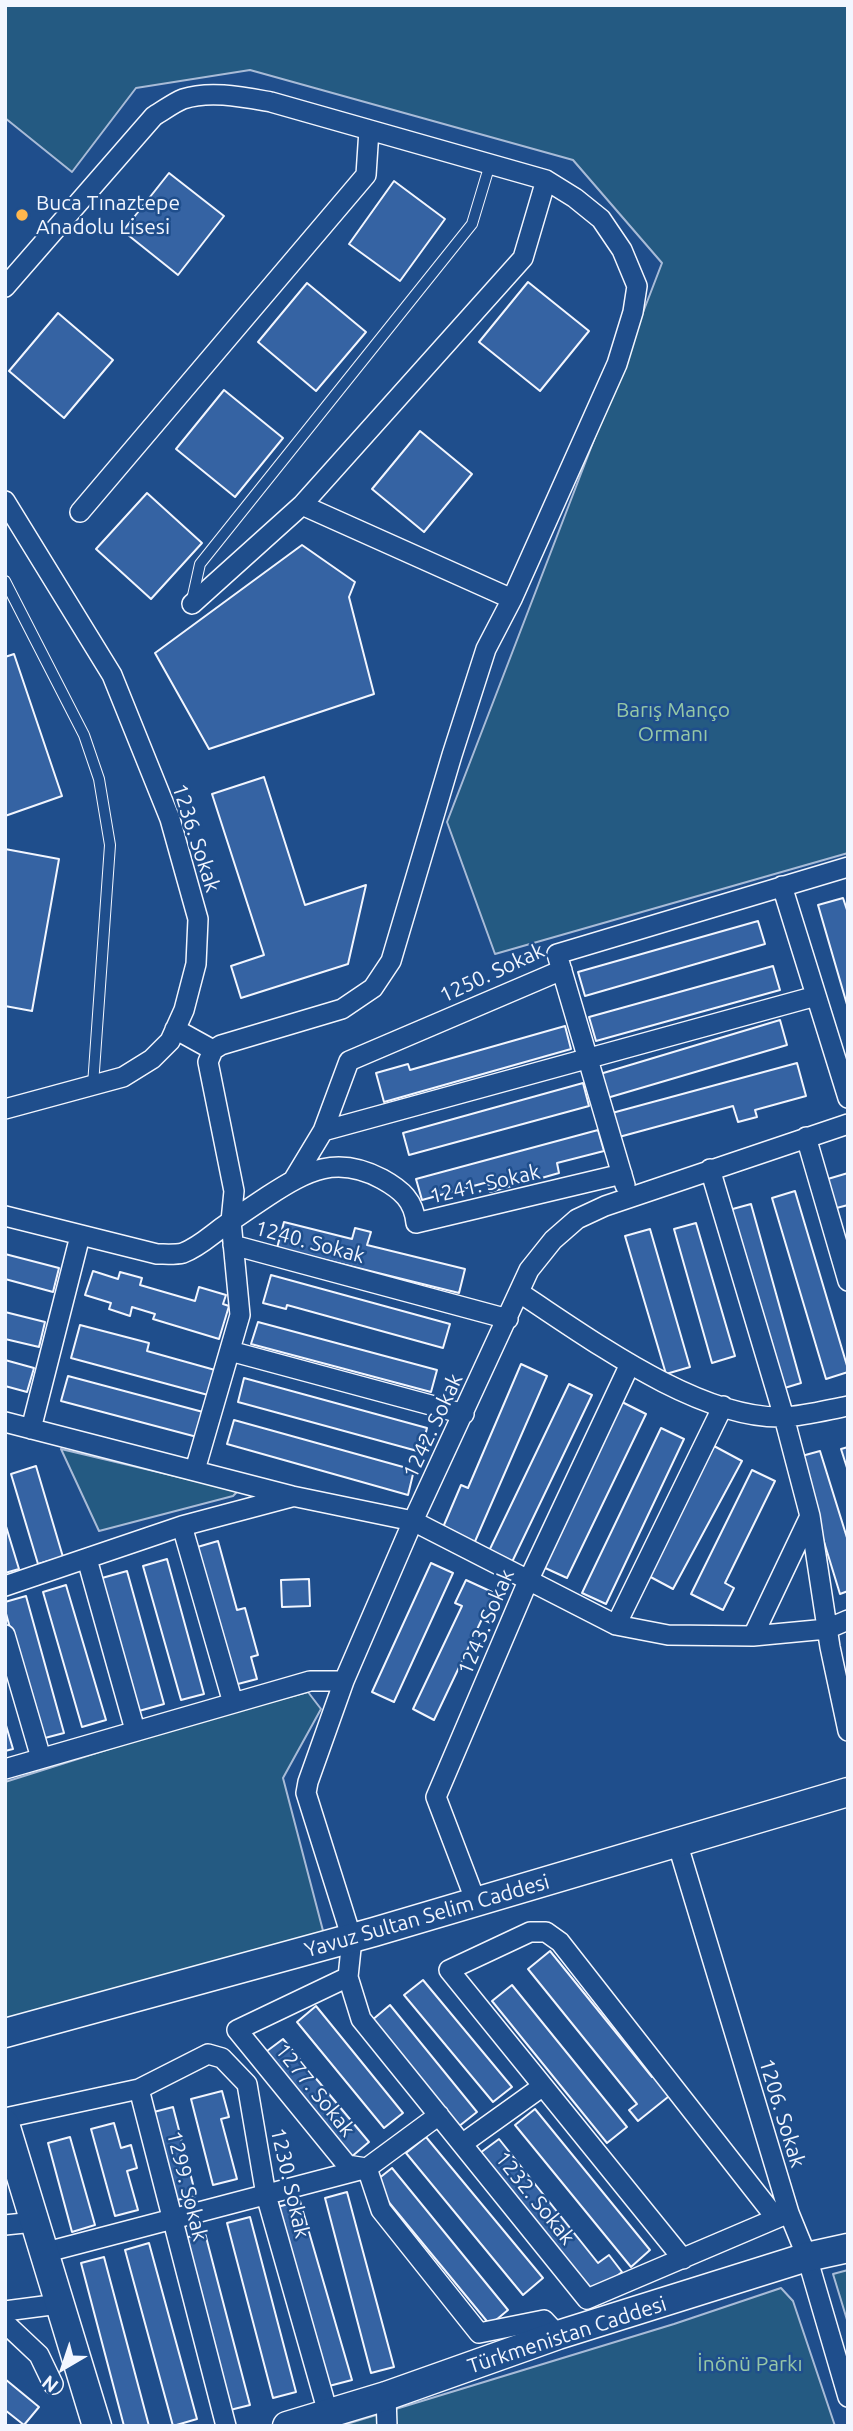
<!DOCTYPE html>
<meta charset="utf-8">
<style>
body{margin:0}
#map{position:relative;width:853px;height:2431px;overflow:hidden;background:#1f4e8c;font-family:Ubuntu,sans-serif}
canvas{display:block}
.frame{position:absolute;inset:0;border:7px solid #f2f6ff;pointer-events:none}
.north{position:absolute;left:28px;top:2333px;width:70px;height:70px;-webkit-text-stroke:5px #1f4e8c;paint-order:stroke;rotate:219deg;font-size:19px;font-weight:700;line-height:28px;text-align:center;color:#f2f6ff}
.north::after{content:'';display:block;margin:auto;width:24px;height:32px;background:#f2f6ff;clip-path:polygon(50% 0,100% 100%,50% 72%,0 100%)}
</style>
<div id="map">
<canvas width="853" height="2431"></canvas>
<div class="frame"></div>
<div class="north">N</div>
</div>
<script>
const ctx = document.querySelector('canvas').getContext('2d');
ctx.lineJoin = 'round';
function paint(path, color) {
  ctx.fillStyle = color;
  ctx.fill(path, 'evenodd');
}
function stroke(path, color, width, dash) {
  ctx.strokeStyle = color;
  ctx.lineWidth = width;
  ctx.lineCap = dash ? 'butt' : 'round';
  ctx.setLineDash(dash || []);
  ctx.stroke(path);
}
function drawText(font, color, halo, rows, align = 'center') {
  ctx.font = font + ' Ubuntu,sans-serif';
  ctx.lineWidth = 5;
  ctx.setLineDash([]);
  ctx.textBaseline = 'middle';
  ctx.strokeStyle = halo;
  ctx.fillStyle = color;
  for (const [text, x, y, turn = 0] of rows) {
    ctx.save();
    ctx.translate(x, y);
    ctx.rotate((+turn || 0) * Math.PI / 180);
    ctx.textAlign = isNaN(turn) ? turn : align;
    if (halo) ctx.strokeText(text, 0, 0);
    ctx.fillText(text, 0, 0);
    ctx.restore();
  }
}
const green = new Path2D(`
 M5 5H848V853L495 954 447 822 662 263 573 160 250 70 136 88 72 172 5 118Z
 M61 1449 238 1491 233 1496 99 1531Z
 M308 1692 321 1709 283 1778 327 1946 5 2027V1782L188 1724Z
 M848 2270V2323L833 2274Z
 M781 2288 793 2301 835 2426H340L674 2324Z`);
const building = new Path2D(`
 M169 173 224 216 178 275 123 231Z
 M394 181 445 219 400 281 349 244Z
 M528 282 589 331 540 391 479 342Z
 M307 283 366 332 316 391 258 342Z
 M58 313 113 360 64 418 9 371Z
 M224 390 283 438 235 497 176 449Z
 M420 431 472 474 424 532 372 489Z
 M147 493 202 543 151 599 96 549Z
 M302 545 355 582 349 597 374 694 209 749 155 653Z
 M14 654 62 796 5 816V657Z
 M264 777 305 905 366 885 348 964 241 998 231 966 264 955 212 794Z
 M5 849 59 859 32 1011 5 1006Z
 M843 898 848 913V1008L818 905Z
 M758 921 765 944 585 996 578 972Z
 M773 966 780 990 596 1041 589 1017Z
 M780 1020 787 1045 607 1098 600 1074Z
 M565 1026 571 1049 384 1102 376 1073 408 1064 410 1070Z
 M797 1063 806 1096 755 1110 757 1117 738 1122 733 1106 619 1137 612 1113Z
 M583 1083 589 1106 409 1155 403 1133Z
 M598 1130 604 1151 557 1163 559 1173 538 1179 535 1169 513 1175 515 1185 490 1192 488 1182 422 1200 416 1179Z
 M848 1173V1205L829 1210 821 1181Z
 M795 1191 848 1369V1372L826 1379 772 1198Z
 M751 1204 801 1383 778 1390 729 1210Z
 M284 1222 352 1239 355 1228 371 1232 367 1245 465 1269 459 1293 277 1248Z
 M696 1223 735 1356 712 1363 674 1229Z
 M650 1229 690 1367 666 1374 625 1236Z
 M5 1254 59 1268 53 1292 5 1279Z
 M93 1271 118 1279 120 1272 142 1278 140 1285 195 1301 199 1287 226 1295 223 1304 229 1306 219 1339 153 1319 155 1314 132 1307 130 1316 109 1309 111 1303 85 1295Z
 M271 1275 450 1324 443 1348 287 1305 286 1309 263 1303Z
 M5 1312 45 1322 39 1347 5 1339Z
 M258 1322 437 1370 431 1392 251 1344Z
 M80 1325 149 1343 147 1351 215 1370 208 1395 71 1358Z
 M5 1360 34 1368 27 1392 5 1386Z
 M521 1364 547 1376 473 1546 441 1532 461 1485 468 1488Z
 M68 1376 203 1412 197 1437 61 1401Z
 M244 1378 427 1428 421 1452 238 1402Z
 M569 1384 592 1395 512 1562 489 1551Z
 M622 1402 646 1414 567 1578 543 1567Z
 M234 1420 414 1470 408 1495 227 1444Z
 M661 1428 684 1439 606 1604 582 1593Z
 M714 1446 742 1461 673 1589 645 1574Z
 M848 1447V1471L841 1449Z
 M820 1451 848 1541V1591L840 1594 798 1457Z
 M36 1466 63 1557 38 1564 11 1474Z
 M752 1470 775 1481 725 1583 734 1588 723 1610 691 1594Z
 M5 1523 19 1569 5 1573Z
 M218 1541 237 1610 245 1608 258 1655 251 1657 257 1679 234 1685 194 1548Z
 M167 1559 204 1694 181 1700 143 1566Z
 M431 1563 453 1573 394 1702 372 1692Z
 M127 1571 164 1704 139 1711 102 1578Z
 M309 1579 310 1606 282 1607 281 1580Z
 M466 1580 503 1597 491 1623 482 1619 434 1720 413 1709 462 1606 455 1603Z
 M66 1585 106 1720 82 1727 43 1592Z
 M26 1596 64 1733 41 1739 5 1610V1602Z
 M5 1722 13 1749 5 1751Z
 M550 1951 652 2077 657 2073 673 2093 638 2121 629 2110 637 2104 528 1969Z
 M423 1980 512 2087 493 2102 404 1995Z
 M512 1985 627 2127 607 2143 492 2001Z
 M390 2005 477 2112 458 2127 371 2021Z
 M316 2006 403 2113 384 2128 297 2022Z
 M283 2039 369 2142 350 2158 263 2054Z
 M222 2091 229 2117 221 2119 237 2179 213 2185 191 2099Z
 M173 2107 196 2196 172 2201 150 2113Z
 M535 2109 650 2250 631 2267 515 2125Z
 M114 2123 121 2148 131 2145 137 2168 127 2171 138 2210 115 2216 91 2129Z
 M70 2137 95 2225 72 2232 48 2143Z
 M426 2137 543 2278 523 2295 406 2153Z
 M499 2139 598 2263 609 2255 622 2272 593 2295 480 2153Z
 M392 2168 508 2310 490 2325 373 2183Z
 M347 2192 394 2367 371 2373 325 2198Z
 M300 2201 352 2380 329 2386 277 2207Z
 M250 2217 296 2392 273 2398 227 2223Z
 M205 2233 250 2405 226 2411 180 2239Z
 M149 2243 197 2419 173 2426 125 2250Z
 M104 2257 149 2426H124L81 2263Z
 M5 2379 39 2407 24 2425 5 2410Z`);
const lane = new Path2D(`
 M5 581 84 735 99 779 110 845 93 1085
 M192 600 200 564 472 224 490 164`);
const street = new Path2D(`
 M5 287 154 116C163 111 173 103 183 99 210 90 243 97 271 102L546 180 575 198 601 219 622 250 637 286 633 312 617 364 512 599 486 649 452 755 391 961 373 988 342 1009 221 1045 213 1050 208 1062 234 1191 231 1221 240 1315 195 1470
 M5 501 112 675 170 819 198 919 196 964 184 1010 170 1041 152 1059 123 1077 5 1109
 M80 512 366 175 369 130
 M512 599 302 505 523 258 546 180
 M192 604 302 505
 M782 886 848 1098
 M175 1029 213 1050
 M323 1131 816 996
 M806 1137 848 1281
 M710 1169 784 1417 810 1516 753 1636
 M294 1179 323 1131 349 1061 562 970
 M625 1185 557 954 848 867
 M5 1216 157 1254C165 1254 175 1255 183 1253 199 1247 210 1236 224 1226 238 1216 253 1206 268 1196 308 1170 337 1155 382 1179 402 1190 414 1201 416 1223L622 1174
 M233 1245 508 1319
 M520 1293C589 1338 699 1420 784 1417 805 1416 827 1410 848 1406
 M230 1351 464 1414
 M5 1422 292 1496 413 1521 616 1625 668 1635 753 1636 827 1629 848 1620
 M31 1429 80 1236
 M810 1516 830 1647 848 1731
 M182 1526 233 1703
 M87 1559 135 1730
 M5 1586 182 1526 291 1497
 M616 1625 723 1406
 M5 1635 41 1758
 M5 1769 310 1681H344
 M677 1842 789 2213 807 2257 848 2397
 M476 1902 436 1797 528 1581 630 1364
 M348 1977 237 2030 347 2165 366 2168
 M543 2086 449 1970 530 1932H546L560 1942 776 2218
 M139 2089 208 2054 222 2058 247 2084 266 2195 328 2413
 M5 2118 139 2089 226 2426
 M462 2144 543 2086 683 2259
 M367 2168 381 2210 479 2333 544 2320 558 2335
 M789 2213 587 2299 361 2019 348 1977 352 1939 306 1793 308 1782 344 1681 413 1521 529 1270 553 1240 577 1219 605 1206 848 1124
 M5 2225 34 2222
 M43 2253 367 2168 439 2115
 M5 2311 59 2304
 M5 2323 39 2355 53 2384
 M386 2396 387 2426`);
const secondary = new Path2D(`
 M5 2033 374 1932 848 1792
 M5 2124 97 2426
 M287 2426 386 2396 558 2335 807 2257 848 2248`);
const markers = [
 [22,215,7,"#ffb74d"]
];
const poiNames = [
 ["Buca Tınaztepe",36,203],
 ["Anadolu Lisesi",36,227]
];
const parkNames = [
 ["Barış Manço",673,710],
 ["Ormanı",673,734],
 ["İnönü Parkı",750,2364]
];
const streetNames = [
 ["1236. Sokak",196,838,72],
 ["1250. Sokak",492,973,-25],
 ["1241. Sokak",485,1184,-13],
 ["1240. Sokak",310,1242,15],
 ["1242. Sokak",433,1426,-65],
 ["1243. Sokak",486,1622,-67],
 ["Yavuz Sultan Selim Caddesi",427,1916,-16],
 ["1277. Sokak",315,2090,51],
 ["1206. Sokak",782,2113,73],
 ["1230. Sokak",290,2183,77],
 ["1299. Sokak",187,2186,76],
 ["1232. Sokak",535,2198,51],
 ["Türkmenistan Caddesi",567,2335,-18]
];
paint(green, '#245a82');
stroke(green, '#a8bbd7', 2);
paint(building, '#3563a3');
stroke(building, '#f2f6ff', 2);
stroke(lane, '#f2f6ff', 12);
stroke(street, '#f2f6ff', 22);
stroke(secondary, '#f2f6ff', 31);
stroke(lane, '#1f4e8c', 10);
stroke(street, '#1f4e8c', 19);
stroke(secondary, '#1f4e8c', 28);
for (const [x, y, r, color] of markers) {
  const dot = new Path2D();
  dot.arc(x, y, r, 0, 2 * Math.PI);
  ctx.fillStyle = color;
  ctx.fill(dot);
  stroke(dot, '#1f4e8c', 2.5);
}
drawText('21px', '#f2f6ff', '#1f4e8c', poiNames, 'left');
drawText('21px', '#97c8a6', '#1f4e8c', parkNames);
drawText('21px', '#f2f6ff', '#1f4e8c', streetNames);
</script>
